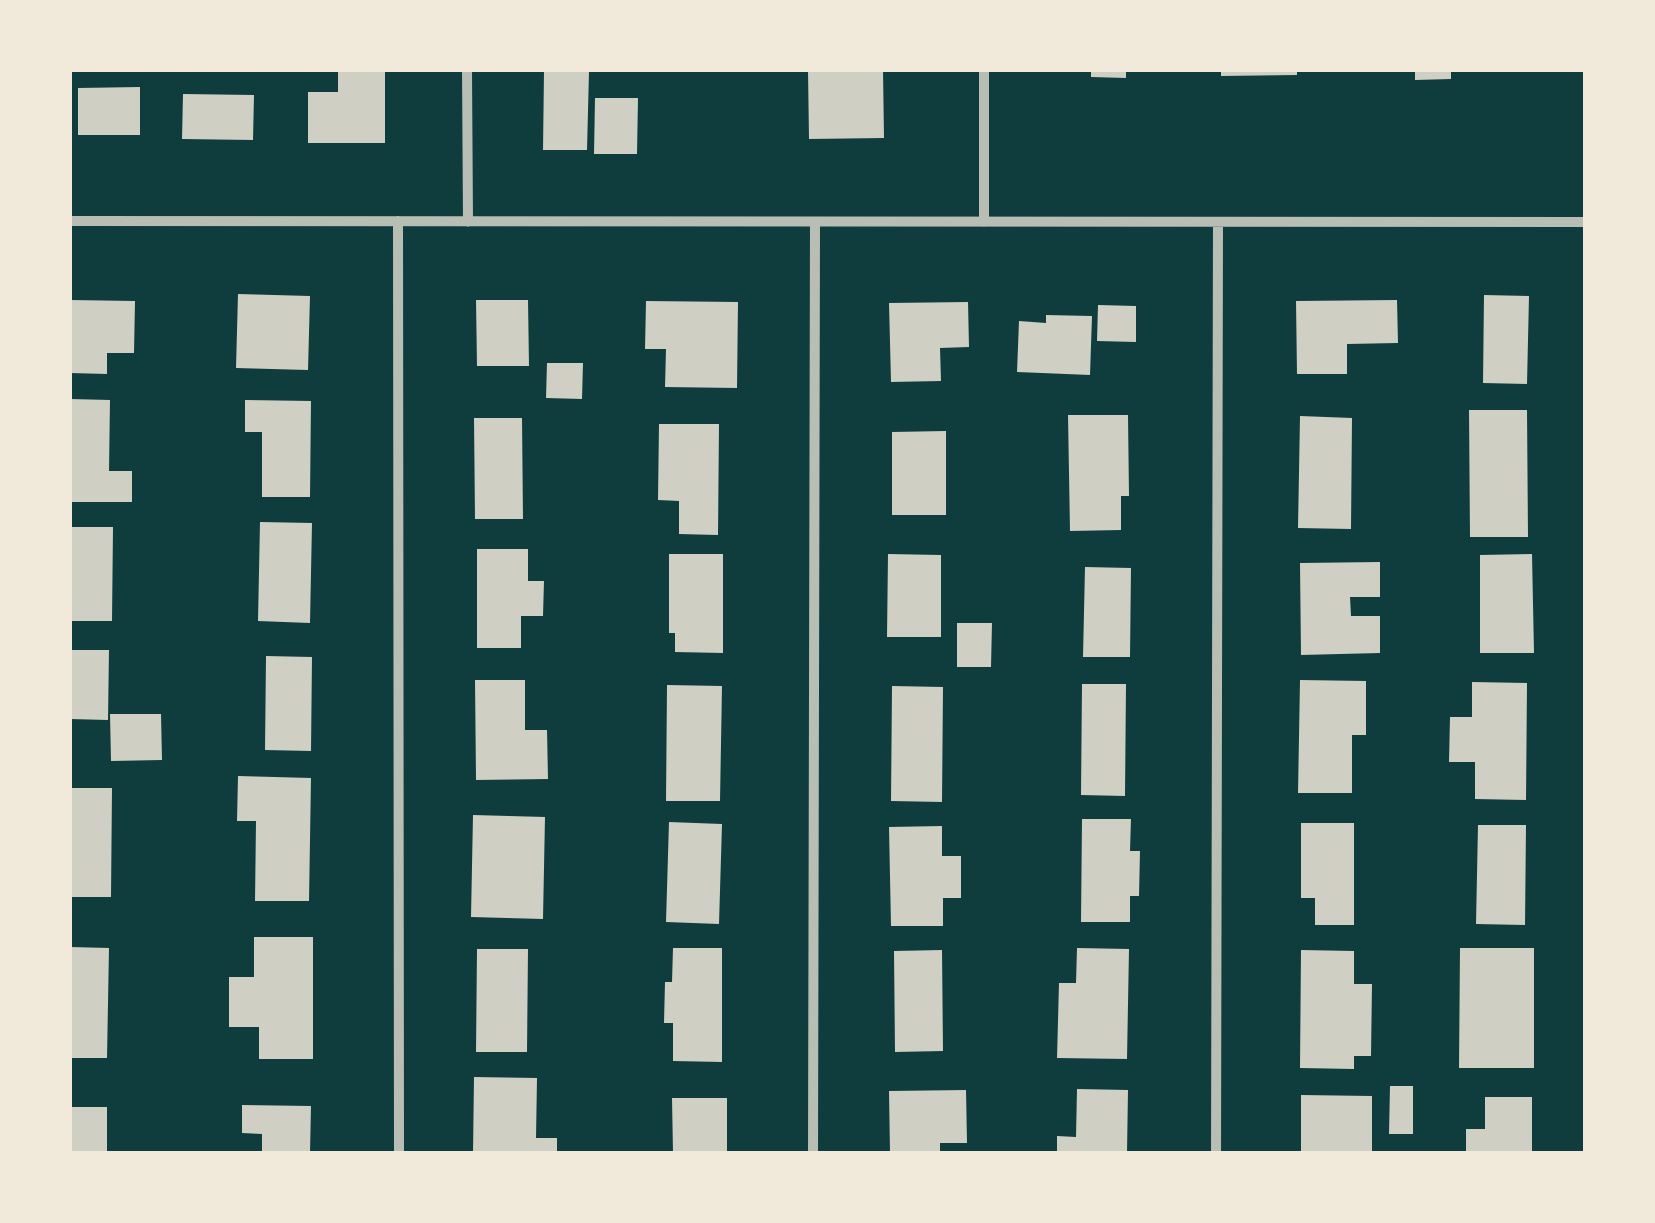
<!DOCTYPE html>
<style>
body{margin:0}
#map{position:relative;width:1655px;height:1223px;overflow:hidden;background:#0f3d3e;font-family:"PT Sans",sans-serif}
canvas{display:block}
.frame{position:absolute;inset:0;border:72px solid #f1e9da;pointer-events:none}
</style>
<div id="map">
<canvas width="1655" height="1223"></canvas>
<div class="frame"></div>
</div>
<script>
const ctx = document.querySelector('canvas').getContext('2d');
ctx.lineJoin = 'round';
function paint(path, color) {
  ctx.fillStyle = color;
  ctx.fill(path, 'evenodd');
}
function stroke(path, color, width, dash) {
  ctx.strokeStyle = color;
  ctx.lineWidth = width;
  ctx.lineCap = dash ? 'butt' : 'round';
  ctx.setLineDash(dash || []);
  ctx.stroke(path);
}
const building = new Path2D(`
 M338 70H385V143H308V92H338Z
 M808 70H883L884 138 809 139Z
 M1091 70H1126V78L1091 77Z
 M1221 70H1297V75L1221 76Z
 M1415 70H1451V79L1415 80Z
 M544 71 589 72 587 150H543Z
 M140 87V135H78V88Z
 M183 94 254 95 253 140 182 139Z
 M595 98H638L637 154H594Z
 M238 294 310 296 308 370 236 368Z
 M1484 295 1529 296 1527 384 1483 383Z
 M70 300 135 301 134 353H107V374L70 373Z
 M476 300H528L529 366H477Z
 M1397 300 1398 343 1347 344V374H1297L1296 301Z
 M646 301 738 302 737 388 665 387 666 349H645Z
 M968 302 969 347 940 348 941 381 891 382 889 303Z
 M1098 305 1136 306V342L1097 341Z
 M1046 315 1092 316 1090 375 1017 372 1019 321 1046 323Z
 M547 363H583L582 399 546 398Z
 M70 399 110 400 109 471H132V502H70Z
 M245 400 311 401 310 497H262V432H245Z
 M1469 410H1527L1528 537H1470Z
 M1068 415H1128L1129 496H1121V530L1070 531Z
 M1300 416 1352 418 1351 529 1298 528Z
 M474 418H522L523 519H475Z
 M659 424H719L718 535 679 534V501L658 500Z
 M946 431V515H892V432Z
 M260 522 312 523 310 623 258 621Z
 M70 527H113L112 621H70Z
 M477 549H528V581H544L543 616H521V648H477Z
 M669 554H723V653L675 652V633H669Z
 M888 554 941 555V637H887Z
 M1532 554 1534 653H1480V555Z
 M1380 562V597H1350L1351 616H1380V653L1301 655 1300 563Z
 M1085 567 1131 568 1130 657H1083Z
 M957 623H992L991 667H957Z
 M70 650H109L108 720 70 719Z
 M266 656 312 657 311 751 265 750Z
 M475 680H525V730H547L548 779 476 780Z
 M1300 680 1366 681V735H1352V793H1298Z
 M1472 682 1527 683 1526 800 1475 799V762H1449L1450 717H1472Z
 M1082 684H1126L1125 796 1081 795Z
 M667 685 722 686 720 801H666Z
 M892 686 943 687 942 802 891 801Z
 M110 714H161L162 760 111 761Z
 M238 776 311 778 309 901H255L256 821H237Z
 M70 788H112L111 897H70Z
 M473 815 545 817 543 919 471 917Z
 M1082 819H1131L1130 851H1140L1139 896H1130V922H1081Z
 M669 822 722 824 719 924 666 922Z
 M1301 823H1354V925H1315V898H1301Z
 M1478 825H1526L1525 925 1476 924Z
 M942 826V856H961V898H943V926H891L889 827Z
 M254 937H313V1059H259V1027H229V977H254Z
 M70 947 109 948 107 1058H70Z
 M673 948H722V1062L673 1061V1023H664L665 982H672Z
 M1077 948 1129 949 1127 1059 1057 1058 1059 983H1076Z
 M1460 948H1534V1068H1459Z
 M477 949H528L527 1052H476Z
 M942 950 943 1051 895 1052 894 951Z
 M1301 950 1354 951V984H1372L1371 1056H1354V1069L1300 1068Z
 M474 1077 537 1078 536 1138H557V1153H473Z
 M1390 1086H1413V1134H1389Z
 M1077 1089 1128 1090 1127 1153H1057V1136L1076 1137Z
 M966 1090 967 1143H940V1153H890L889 1091Z
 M1301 1095 1372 1096V1153H1301Z
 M1485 1097H1532V1153H1466V1129H1485Z
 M672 1098H727V1153H673Z
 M242 1105 311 1106 310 1153H262V1134L242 1133Z
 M70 1107H107V1153H70Z`);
const minor = new Path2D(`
 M467 70 468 222
 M984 70V222
 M70 221 1585 222
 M398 221 399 1153
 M813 1153 815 222
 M1216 1153 1218 222`);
paint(building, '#cfcfc3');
stroke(minor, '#b8beb3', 10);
</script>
